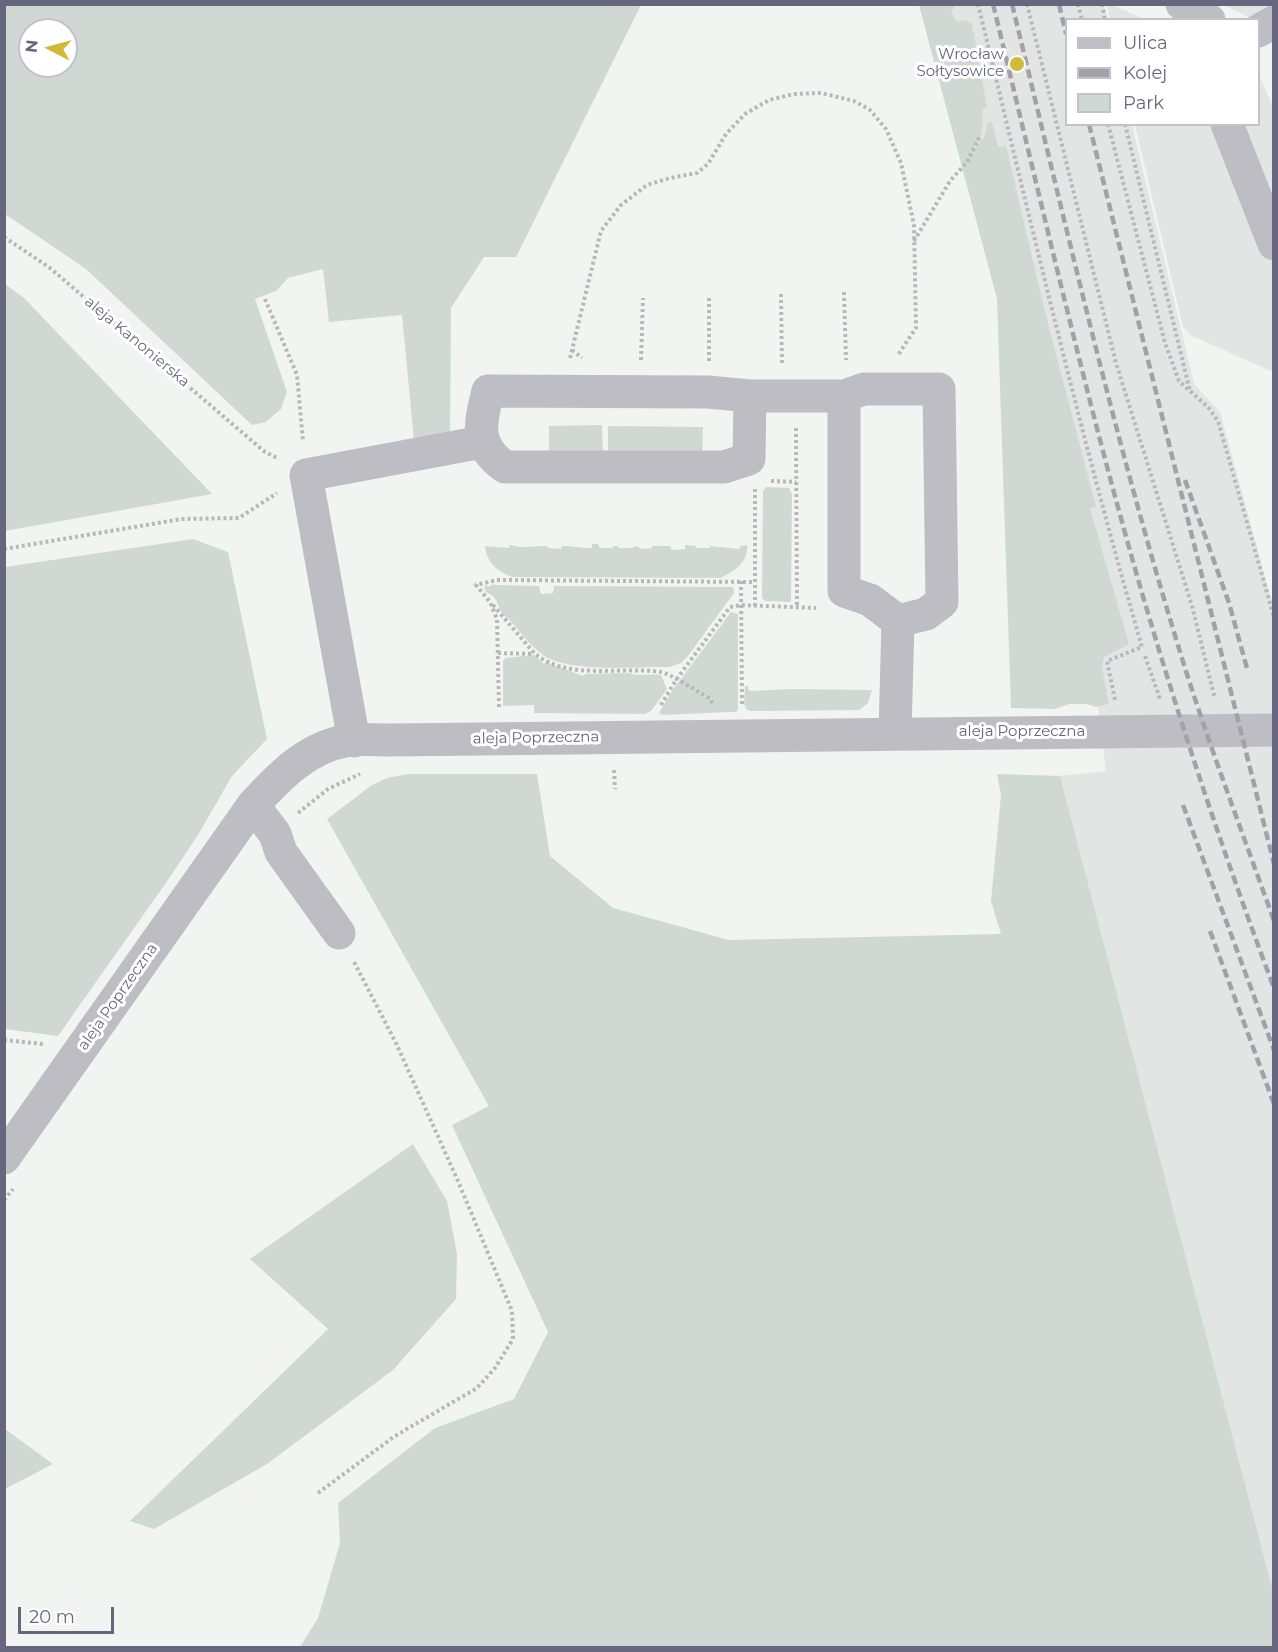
<!DOCTYPE html>
<meta charset="utf-8">
<style>
body{margin:0}
#map{position:relative;width:1278px;height:1652px;overflow:hidden;background:#f2f4f1;font-family:Montserrat,sans-serif}
canvas{display:block}
.frame{position:absolute;inset:0;border:6px solid #68667e;pointer-events:none}
.legend{position:absolute;left:1065px;top:18px;width:195px;height:108px;box-sizing:border-box;background:#fff;border:2px solid #c3c2cb;margin:0;padding:8px 10px;list-style:none;font-size:18px;color:#68667e}
.legend li{display:flex;align-items:center;gap:12px;height:30px}
.legend b{width:30px;border:2px solid #c3c2cb}
.north{position:absolute;left:18px;top:18px;width:60px;height:60px;box-sizing:border-box;background:#fff;border:2px solid #c3c2cb;border-radius:50%;rotate:276deg;font-size:16px;font-weight:700;line-height:24px;text-align:center;color:#68667e}
.north::after{content:'';display:block;margin:auto;width:21px;height:27px;background:#cfbb35;clip-path:polygon(50% 0,100% 100%,50% 72%,0 100%)}
.scale{position:absolute;left:18px;top:1607px;width:96px;height:27px;box-sizing:border-box;border:3px solid #68667e;border-top:0;padding-left:8px;font-size:18px;line-height:21px;white-space:nowrap;color:#68667e;-webkit-text-stroke:4px #fff;paint-order:stroke}
</style>
<div id="map">
<canvas width="1278" height="1652"></canvas>
<div class="frame"></div>
<ul class="legend">
<li><b style="height:8px;background:#bebdc4"></b>Ulica</li>
<li><b style="height:8px;background:#a2a1aa"></b>Kolej</li>
<li><b style="height:16px;background:#d0d8d3"></b>Park</li>
</ul>
<div class="north">N</div>
<div class="scale">20 m</div>
</div>
<script>
const ctx = document.querySelector('canvas').getContext('2d');
ctx.lineJoin = 'round';
function paint(path, color) {
  ctx.fillStyle = color;
  ctx.fill(path, 'evenodd');
}
function stroke(path, color, width, dash) {
  ctx.strokeStyle = color;
  ctx.lineWidth = width;
  ctx.lineCap = dash ? 'butt' : 'round';
  ctx.setLineDash(dash || []);
  ctx.stroke(path);
}
function drawText(font, color, halo, rows, align = 'center') {
  ctx.font = font + ' Montserrat,sans-serif';
  ctx.lineWidth = 6;
  ctx.setLineDash([]);
  ctx.textBaseline = 'middle';
  ctx.strokeStyle = halo;
  ctx.fillStyle = color;
  for (const [text, x, y, turn = 0] of rows) {
    ctx.save();
    ctx.translate(x, y);
    ctx.rotate((+turn || 0) * Math.PI / 180);
    ctx.textAlign = isNaN(turn) ? turn : align;
    if (halo) ctx.strokeText(text, 0, 0);
    ctx.fillText(text, 0, 0);
    ctx.restore();
  }
}
const built = new Path2D(`
 M945 5H1104L1108 19 1066 20V124L1132 125 1194 384 1220 412 1273 606V1591L1060 776 1106 771 1096 688Z
 M1107 5H1113L1144 19H1110Z
 M1224 5H1273V30L1253 19Z
 M1259 75 1274 109 1273 372 1190 335 1183 327 1135 125 1258 124Z`);
const green = new Path2D(`
 M4 5H641L516 257H484L451 308 450 435 414 441 402 315 329 322 323 269 288 278 276 291 255 299 287 392 281 409 266 422 252 425 86 269 5 214ZM30 30H66V66H30Z
 M919 5H955L951 12 957 22 966 20 972 24 987 107 982 110C984 132 982 137 970 154L984 137 988 123 992 122 998 147 1006 146 1044 308 1096 507 1090 508 1129 644 1104 657 1102 667 1109 704 1096 707 1087 704H1069L1055 709 1011 708 997 299Z
 M5 284 24 298 212 494 5 531Z
 M602 425 603 458H549V426Z
 M608 426 703 427 702 458 608 459Z
 M766 487 789 488 792 494 791 600 790 602 765 601 762 598 763 491Z
 M193 539 228 552 267 739 232 776 198 835 170 877 58 1036 5 1029V567Z
 M592 544H598L600 548H613V546H617L619 548H631L638 546 640 549 652 548V546H670L672 550 685 549V545L696 546 697 548H710V546L739 549 740 546 747 545C748 563 735 571 720 578L512 577C497 571 487 563 485 546L509 548V545L520 547 546 546 549 548 561 549 562 546C573 546 581 548 592 548Z
 M494 584 495 585 539 586 541 594 553 593 554 586 733 587 734 593 688 656 681 663 670 667C634 666 573 674 543 655 529 645 519 630 508 618 496 613 501 597 487 593L484 588 486 585 488 587Z
 M731 612 738 614V709L736 712H730L662 715 659 713 672 691Z
 M534 655 544 664 546 662 583 676 585 674 629 673C638 677 650 673 661 675L667 689 651 711 645 714 534 713V705L503 706V661L506 658Z
 M745 686H748V689L751 691 793 689 872 690 868 703 859 710 751 711 747 710 744 704Z
 M409 774H537L550 856 613 908 729 940 1001 934 991 901 1001 795 997 774 1060 776 1273 1591V1647H300L318 1618 340 1543 338 1503 435 1428 514 1399 548 1332 452 1125 489 1106 327 819 372 785 387 778Z
 M413 1144 447 1201 457 1254 456 1299 393 1370 267 1464 154 1529 130 1521 328 1329 250 1259Z
 M5 1429 53 1464 5 1489Z`);
const path = new Path2D(`
 M978 4C1030 219 1080 434 1142 647L1107 661 1115 700
 M1027 4 1116 363 1192 606 1215 699
 M1078 4 1082 20
 M1102 4 1105 20
 M1108 124 1165 343 1179 381 1208 407 1218 421 1274 617
 M1125 124 1190 391
 M4 237 50 268 265 452 279 459
 M914 241 950 181 967 162 980 136
 M844 292 846 360
 M781 294 782 365
 M265 299 297 375 303 442
 M572 350 582 358
 M570 358 601 231 621 205 647 185 670 178 697 173 708 164 726 134 745 114 769 100 794 94 821 93 854 101 870 110 886 129 901 163 914 225 916 328 898 355
 M641 360 643 298
 M709 361V296
 M796 428 797 607
 M771 481 796 482
 M755 489V606
 M4 549 181 519 239 518 277 493
 M741 581 742 704
 M493 605 535 654C570 681 620 666 661 672 670 673 699 693 709 698L713 704
 M498 653 534 654
 M1145 656 1160 699
 M661 705 676 680 730 607 741 605 816 608
 M499 707 497 619 490 602 476 585 497 580 755 582
 M614 770 615 789
 M298 813 328 789 360 774
 M4 1040 43 1044
 M4 1200 13 1189
 M318 1493 395 1436 477 1388 495 1368 513 1339 512 1311 458 1181 396 1043 353 960`);
const minor = new Path2D(`
 M1182 4 1209 20
 M1258 31 1274 22
 M1227 124 1274 244
 M750 396 749 459 724 467H505C474 445 480 424 488 391L708 392 750 396H844V591L870 600 898 621 895 733
 M844 396 864 389H939L942 602 926 614 898 621
 M354 741 306 475 482 442
 M253 805 275 834 281 852 339 933
 M4 1158 253 805C279 777 306 748 345 741 360 738 377 740 392 740L1274 730`);
const rail = new Path2D(`
 M993 4C1041 201 1086 399 1142 593 1181 726 1225 858 1274 988
 M1012 4C1066 226 1117 450 1185 668 1212 753 1244 837 1274 921
 M1059 4 1066 34
 M1089 124 1274 864
 M1185 480 1229 603 1248 672
 M1183 805 1274 1050
 M1210 931 1274 1104`);
const markers = [
 [1017,64,8,"#cfbb35"]
];
const poiNames = [
 ["Wrocław",1004,55],
 ["Sołtysowice",1004,72]
];
const streetNames = [
 ["aleja Kanonierska",137,342,40],
 ["aleja Poprzeczna",1022,732],
 ["aleja Poprzeczna",536,738,-1],
 ["aleja Poprzeczna",118,997,-55]
];
paint(built, '#e3e5e4');
paint(green, '#d0d8d3');
stroke(path, '#b8b7bc', 4, [3, 3]);
stroke(minor, '#bebdc4', 33);
stroke(rail, '#a2a1aa', 4.5, [9, 4.5]);
for (const [x, y, r, color] of markers) {
  const dot = new Path2D();
  dot.arc(x, y, r, 0, 2 * Math.PI);
  ctx.fillStyle = color;
  ctx.fill(dot);
  stroke(dot, '#fff', 2);
}
drawText('15px', '#68667e', '#fff', poiNames, 'right');
drawText('15px', '#68667e', '#fff', streetNames);
</script>
